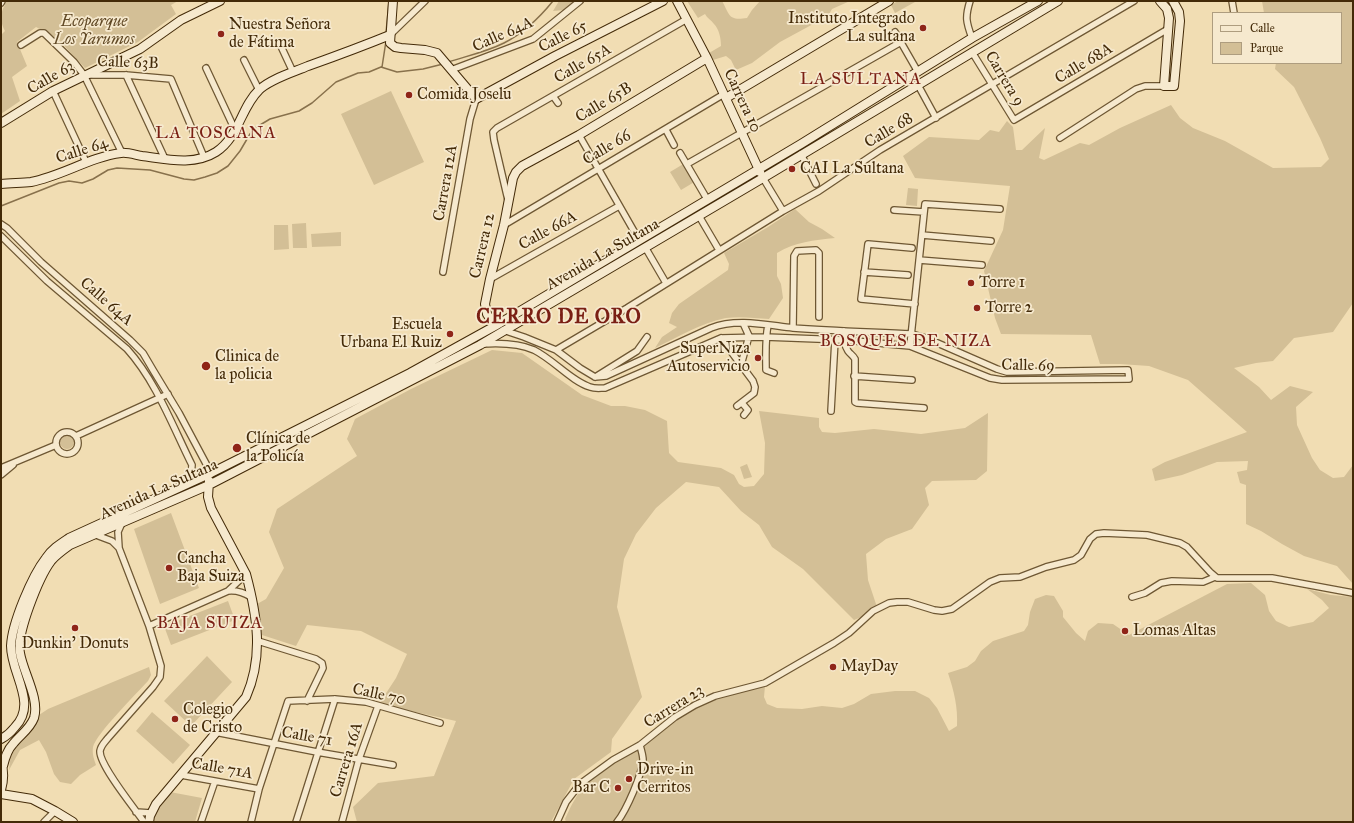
<!DOCTYPE html>
<meta charset="utf-8">
<style>
body{margin:0}
#map{position:relative;width:1354px;height:823px;overflow:hidden;background:#f1ddb3;font-family:"IM FELL Great Primer",serif}
canvas{display:block}
.frame{position:absolute;inset:0;border:2px solid #432a08;pointer-events:none}
.legend{position:absolute;left:1212px;top:12px;width:130px;height:52px;box-sizing:border-box;background:#f6e9ce;border:1px solid #ae9d7f;margin:0;padding:5px 7px;list-style:none;font-size:12px;color:#432a08}
.legend li{display:flex;align-items:center;gap:8px;height:20px}
.legend b{width:20px;border:1px solid #ae9d7f}
</style>
<div id="map">
<canvas width="1354" height="823"></canvas>
<div class="frame"></div>
<ul class="legend">
<li><b style="height:5px;background:#f6e9ce"></b>Calle</li>
<li><b style="height:11px;background:#d3bf96"></b>Parque</li>
</ul>
</div>
<script>
const ctx = document.querySelector('canvas').getContext('2d');
ctx.lineJoin = 'round';
function paint(path, color) {
  ctx.fillStyle = color;
  ctx.fill(path, 'evenodd');
}
function stroke(path, color, width, dash) {
  ctx.strokeStyle = color;
  ctx.lineWidth = width;
  ctx.lineCap = dash ? 'butt' : 'round';
  ctx.setLineDash(dash || []);
  ctx.stroke(path);
}
function drawText(font, color, halo, rows, align = 'center') {
  ctx.font = font + ' "IM FELL Great Primer",serif';
  ctx.lineWidth = 3.5;
  ctx.setLineDash([]);
  ctx.textBaseline = 'middle';
  ctx.strokeStyle = halo;
  ctx.fillStyle = color;
  for (const [text, x, y, turn = 0] of rows) {
    ctx.save();
    ctx.translate(x, y);
    ctx.rotate((+turn || 0) * Math.PI / 180);
    ctx.textAlign = isNaN(turn) ? turn : align;
    if (halo) ctx.strokeText(text, 0, 0);
    ctx.fillText(text, 0, 0);
    ctx.restore();
  }
}
const green = new Path2D(`
 M4 1H178L171 5 176 14 138 42 85 68 57 38 36 27 17 42 27 66 12 77 20 101 1 114V35L5 31C0 23 0 12 5 5Z
 M559 1H574L565 10 553 11Z
 M687 1H722C730 15 728 21 747 18L752 10 760 1H850L832 9 828 16 780 42 752 63 736 70 731 60 726 56 713 60 709 53 721 46C721 38 719 29 714 24 711 20 707 18 705 14L698 18Z
 M898 1H914L915 2 895 13 891 5Z
 M1262 1H1353V303L1333 332 1294 338 1273 361 1256 363 1234 368 1259 387 1271 400 1290 386 1313 392 1296 407 1297 425 1312 458 1320 470 1333 478 1344 477 1353 465V584L1337 566 1304 556 1282 544 1261 531 1246 524V485L1240 483 1237 472 1247 470 1248 461 1217 462 1182 475 1155 481 1152 469 1165 462 1247 432 1188 380 1149 366 1120 364H1100L1091 335 1001 334 995 318 984 271 1003 230 1010 186 915 178 903 156 929 137 979 140 990 130 999 132 1007 121 1013 127 1016 150H1022L1045 128 1039 158 1044 160 1080 143 1089 145 1120 128 1171 105 1180 118 1193 128 1225 141 1273 168 1321 167 1329 159 1320 138 1294 87 1275 69 1276 63H1341V13H1264Z
 M391 91 424 162 374 185 341 114Z
 M685 163 696 181 681 190 670 172Z
 M908 188 918 189 917 206 906 205Z
 M795 209 809 222 822 229 835 238C814 240 795 242 777 253V276L781 284 783 298 769 319C755 318 740 316 726 318 701 323 678 337 655 348L662 337 677 327 669 323 672 313 679 304 728 270 729 264 724 253 768 227Z
 M306 223 307 248H293L292 224Z
 M274 225H288L289 249 274 250Z
 M341 232V246L312 247 311 234Z
 M492 350 522 353 582 395 611 406H625L645 410 667 421 669 453 678 462 721 468 734 475 739 484 744 487 754 486 764 474 765 443 759 411 819 418V427L822 432 835 433 874 429 921 434 965 428 988 413 987 471 976 480 932 481 925 488 929 505 912 529 886 539 866 554 868 580 878 610 854 620 803 569 772 547 759 525 741 511 719 487 686 482 656 508 636 534 624 559 617 607 642 697 612 739 611 752 574 779 551 822H357L353 807 378 783 434 776 456 721 379 704 396 678 407 654 361 631 307 625 296 646 262 635 257 604 266 599 284 568 269 532 277 509 357 456 347 439 355 419 411 389Z
 M60 442a7 7 0 1 1 14 0a7 7 0 1 1-14 0Z
 M747 464 752 477 744 479 740 467Z
 M171 513 199 588 160 604 134 529Z
 M1251 583 1265 595 1269 611 1276 621 1289 627 1313 622 1329 608 1322 600 1307 589 1331 595 1353 597V822H566L565 819C571 806 577 793 587 783 604 767 623 755 641 742 665 726 688 709 715 698 731 692 749 689 765 686L764 697 767 704 777 708 802 709 822 706 842 708 854 704 871 694 895 691H915L929 698 937 708 949 731 957 726C958 707 954 691 948 673L967 667 975 661 981 651 993 641 1024 631 1028 625 1030 612 1035 599 1046 595 1054 596 1063 611V617L1076 633 1085 641 1088 631 1098 623 1113 624 1129 635 1227 584Z
 M228 601 235 620 171 645 164 626Z
 M207 656 232 682 191 726 164 701Z
 M149 667 151 675 148 681C137 693 96 734 93 747 92 754 94 759 96 765L80 775 71 784 60 782 54 774 46 752 39 740 20 750 9 770 11 753 21 739 32 730 39 715 48 709Z
 M152 712 190 745 173 764 136 731Z
 M170 792 202 798 195 822H152V815Z`);
const stream = new Path2D(`
 M386 33 389 1
 M448 62C467 56 486 52 504 43 522 34 540 17 553 1
 M382 67 386 41
 M1 206 59 183 69 181 82 183 93 179 108 170 117 168 150 170 184 179 194 180 205 177 217 173 228 166 240 151 250 134 255 128 270 119 299 111 312 103 336 82 358 73 369 72 381 67 397 72 423 69 443 64`);
const street = new Path2D(`
 M970 1C965 17 966 22 972 38
 M1232 1 1234 13
 M1 3 2 1
 M895 32 918 72
 M391 34 425 1
 M279 42 293 72
 M21 45 40 33H44L74 62 84 75 122 153
 M972 52 1014 120 1168 29
 M244 60 259 90
 M206 68 235 130
 M451 70 533 39 580 1
 M88 75H126L171 79 204 157
 M126 75 165 159
 M918 85 936 118
 M53 91 86 162
 M553 96 558 103
 M666 130 674 145
 M579 135 639 240
 M1060 138 1136 89 1145 86H1164
 M680 153 707 199
 M801 154 816 184
 M687 164 901 42
 M763 178 783 211
 M508 200 494 140 493 132 497 128 687 19
 M894 210 924 212
 M699 216 719 250
 M1 224 7 228 41 262 130 340 143 353 153 370 179 413 211 473
 M504 225 724 94
 M922 235 991 241
 M1 236 47 281 127 349C156 381 173 427 192 465L191 476 185 484
 M645 247 666 283
 M912 248 868 244 861 299 915 304
 M919 260 982 265
 M443 272 470 119 476 99
 M864 272 908 275
 M490 279 619 206
 M768 325C765 340 766 355 766 370L774 373
 M793 328 794 256 797 251 816 250 819 253V317
 M503 330 524 337 556 350 580 368 595 377
 M844 331C844 338 844 345 848 351 850 354 853 355 855 359V402L857 403 924 408
 M721 338 753 381 755 387 754 393 737 406
 M483 344C499 343 518 343 534 350 554 360 571 381 590 387 595 389 600 388 605 388L721 338 765 337 844 340 910 346 990 378 1002 380 1129 379 1128 370 1007 372 997 369 926 338 912 334C872 332 832 331 793 328 766 325 737 318 711 328L606 376 595 377
 M910 346 925 204 1000 209
 M556 350 627 308 783 211 819 191 880 150 1134 1
 M741 365 749 336 743 323
 M597 376 637 351 647 337
 M854 376 912 380
 M742 403 748 410 744 415
 M831 411 835 340
 M56 443a11 11 0 1 1 22 0a11 11 0 1 1-22 0Z
 M76 436 168 394
 M1 468 56 445
 M1 475 13 465
 M122 523 118 532 119 548 149 626 161 666 160 677 153 687 108 738C105 742 101 745 100 751 99 765 135 809 144 822
 M96 535 112 541 119 548
 M228 591C237 590 243 592 251 597
 M1132 597 1145 593 1161 583 1172 581 1203 582 1215 577
 M149 626 228 591 246 574
 M258 641 316 659 322 663 323 668 307 701
 M215 732 317 752 393 765
 M181 775 259 789
 M136 812 151 813
 M44 822 55 811
 M201 822 215 781
 M251 822 259 789 288 701 335 699 366 702 440 723
 M296 822 335 699
 M342 822 359 759 378 706
 M557 822 566 802 580 784 613 760 640 745 675 717 695 705 715 696 765 683 834 643 849 633 873 611 889 603 897 602H908L934 610 942 611 952 609 990 582 1000 578 1020 577 1046 567 1074 560 1081 555 1090 539 1096 534 1104 533 1147 535 1180 543 1187 547 1210 572 1217 578H1272L1353 593
 M617 822C626 811 642 775 643 760 643 755 641 750 640 745`);
const secondary = new Path2D(`
 M393 1 390 43 395 47 401 48 425 50 437 53 476 99 555 56 663 1
 M677 1 707 58 760 172
 M1160 1 1167 9 1169 18 1164 86H1174L1180 21 1179 12 1173 1
 M726 98 889 1
 M1 123 53 91 140 49 181 20 220 1
 M1 184C11 183 22 183 31 182 62 176 90 157 121 153 127 152 136 155 142 156 166 159 194 166 216 152 239 137 241 107 259 90 270 79 294 72 308 66 336 56 363 46 390 35
 M495 326 487 314 485 304 490 279 504 225 513 178 516 172 522 166 579 135 707 58
 M1 739C7 736 11 732 15 727 38 703 11 674 11 646 12 623 32 576 46 558 52 549 60 544 69 538L211 473 410 373 495 326 801 144 972 38 1038 1
 M3 766C5 758 7 750 13 744 20 735 30 729 34 718 40 699 23 672 20 653 16 634 39 577 51 561 56 555 63 550 70 545L209 485 480 345 763 178 1058 1
 M1 790C4 780 4 771 1 761
 M1 794 32 799 55 811 73 822
 M149 822 150 816 156 804 246 697C264 656 257 615 246 574L211 508 208 497 209 481`);
const markers = [
 [923,28,4,"#8f2418"],
 [221,34,4,"#8f2418"],
 [409,95,4,"#8f2418"],
 [792,169,4,"#8f2418"],
 [971,283,4,"#8f2418"],
 [977,308,4,"#8f2418"],
 [450,334,4,"#8f2418"],
 [758,358,4,"#8f2418"],
 [206,366,5,"#8f2418"],
 [237,448,5,"#8f2418"],
 [169,568,4,"#8f2418"],
 [75,628,4,"#8f2418"],
 [1125,631,4,"#8f2418"],
 [833,667,4,"#8f2418"],
 [175,719,4,"#8f2418"],
 [629,779,4,"#8f2418"],
 [618,788,4,"#8f2418"]
];
const poiNames = [
 ["Instituto Integrado",915,19,"right"],
 ["La sultana",915,37,"right"],
 ["Nuestra Señora",229,25],
 ["de Fátima",229,43],
 ["Comida Joselu",417,95],
 ["CAI La Sultana",800,169],
 ["Torre 1",979,283],
 ["Torre 2",985,308],
 ["Escuela",442,325,"right"],
 ["Urbana El Ruiz",442,343,"right"],
 ["SuperNiza",750,349,"right"],
 ["Autoservicio",750,367,"right"],
 ["Clinica de",215,357],
 ["la policia",215,375],
 ["Clínica de",246,439],
 ["la Policía",246,457],
 ["Cancha",177,559],
 ["Baja Suiza",177,577],
 ["Lomas Altas",1133,631],
 ["Dunkin' Donuts",75,644,"center"],
 ["MayDay",841,667],
 ["Colegio",183,710],
 ["de Cristo",183,728],
 ["Drive-in",637,770],
 ["Cerritos",637,788],
 ["Bar C",610,788,"right"]
];
const parkNames = [
 ["Ecoparque",94,22],
 ["Los Yarumos",94,40]
];
const streetNames = [
 ["Calle 64A",503,35,-24],
 ["Calle 65",563,37,-27],
 ["Calle 63B",128,63,2],
 ["Calle 65A",583,64,-30],
 ["Calle 68A",1084,64,-31],
 ["Calle 63",51,78,-30],
 ["Carrera 9",1004,79,59],
 ["Carrera 10",742,101,65],
 ["Calle 65B",604,103,-31],
 ["Calle 68",889,131,-31],
 ["Calle 66",607,148,-31],
 ["Calle 64",82,151,-18],
 ["Carrera 12A",446,183,-80],
 ["Calle 66A",548,231,-29],
 ["Carrera 12",483,246,-77],
 ["Avenida La Sultana",603,255,-30],
 ["Calle 64A",106,302,41],
 ["Calle 69",1028,366,1],
 ["Avenida La Sultana",159,490,-24],
 ["Calle 70",379,695,12],
 ["Carrera 23",674,707,-32],
 ["Calle 71",307,737,10],
 ["Carrera 16A",347,760,-73],
 ["Calle 71A",222,769,10]
];
const neighbourhoodNames = [
 ["LA SULTANA",861,80],
 ["LA TOSCANA",216,134],
 ["BOSQUES DE NIZA",906,342],
 ["BAJA SUIZA",210,624]
];
const districtNames = [
 ["CERRO DE ORO",559,318]
];
paint(green, '#d3bf96');
stroke(stream, '#88714c', 1.5);
stroke(street, '#6e5733', 8);
stroke(secondary, '#432a08', 10);
stroke(street, '#f6e9ce', 5.5);
stroke(secondary, '#f6e9ce', 8);
for (const [x, y, r, color] of markers) {
  const dot = new Path2D();
  dot.arc(x, y, r, 0, 2 * Math.PI);
  ctx.fillStyle = color;
  ctx.fill(dot);
  stroke(dot, '#f6e9ce', 1.5);
}
drawText('16px', '#432a08', '#f6e9ce', poiNames, 'left');
drawText('italic 16px', '#604824', '#f6e9ce', parkNames);
drawText('16px', '#432a08', '#f6e9ce', streetNames);
ctx.letterSpacing = '1px';
drawText('17px', '#7a1f14', '#f6e9ce', neighbourhoodNames);
ctx.letterSpacing = '0px';
ctx.letterSpacing = '1px';
drawText('bold 20px', '#7a1f14', '#f6e9ce', districtNames);
ctx.letterSpacing = '0px';
</script>
